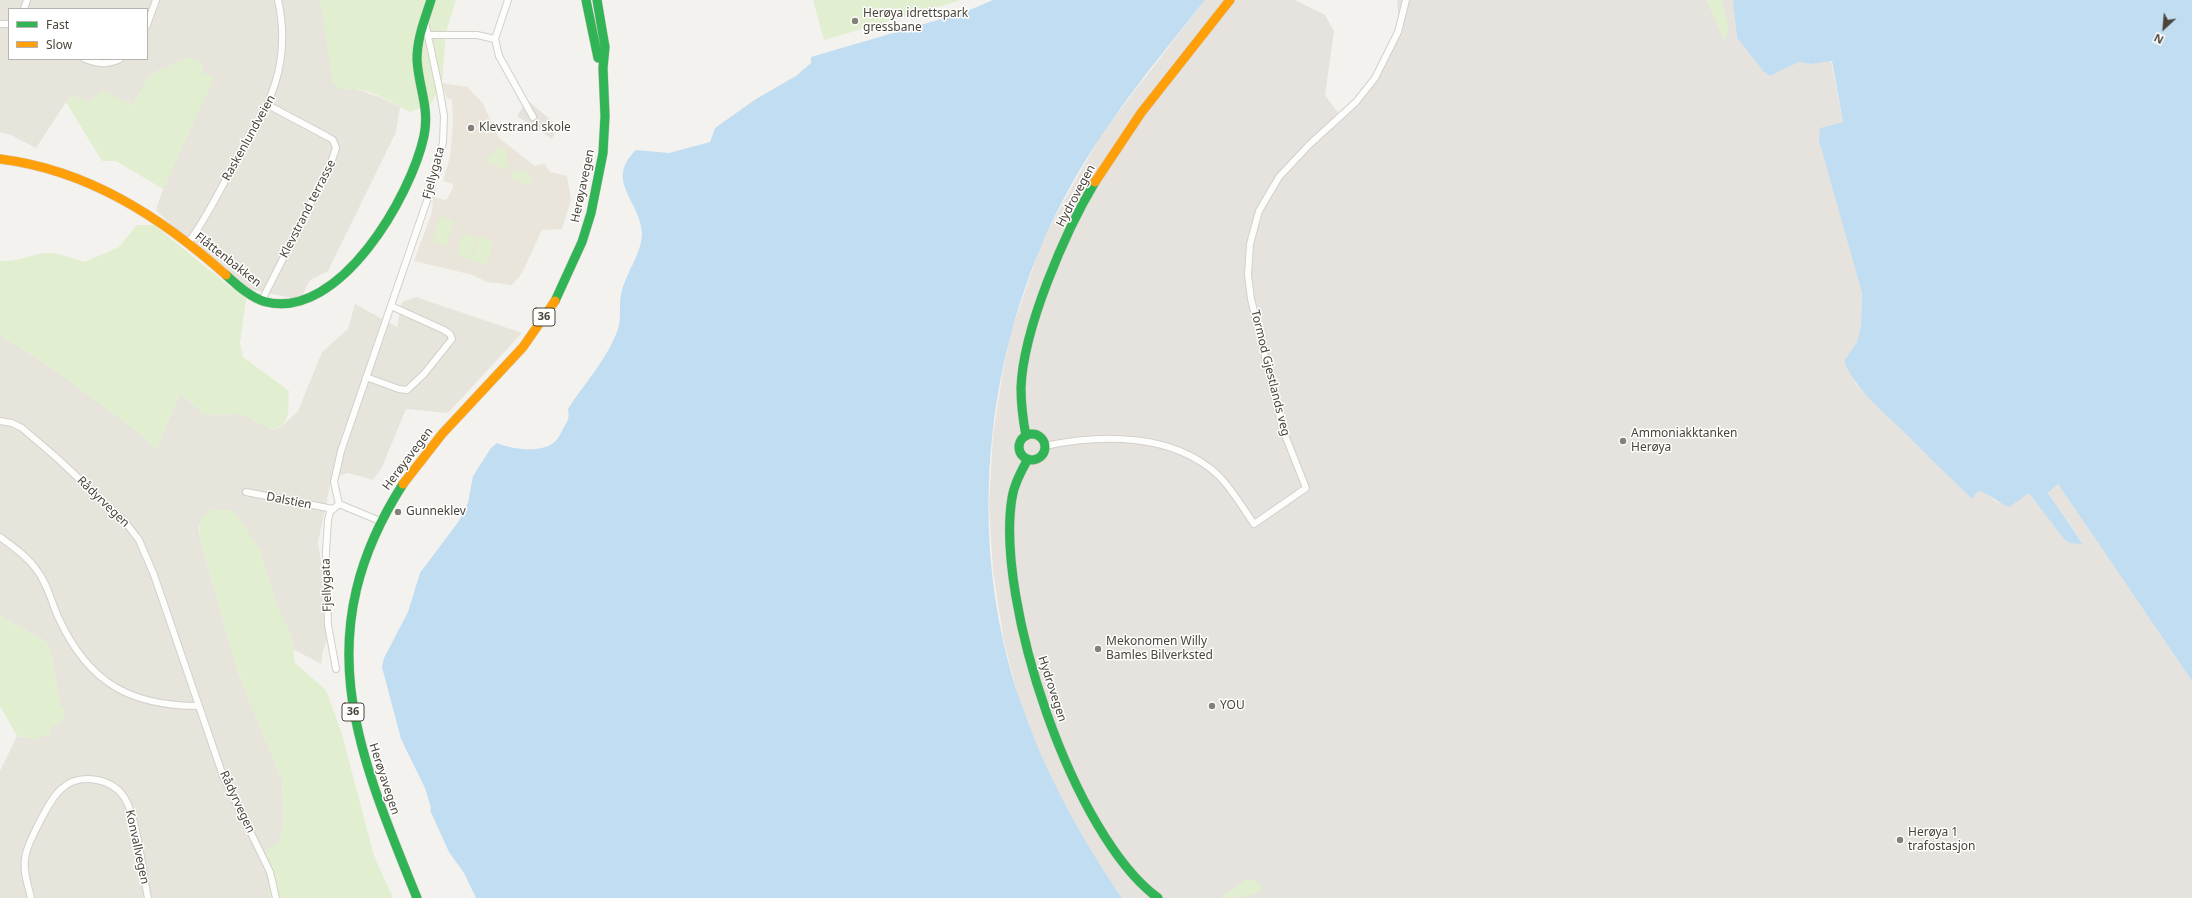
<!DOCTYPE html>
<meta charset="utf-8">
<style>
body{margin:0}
#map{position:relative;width:2192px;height:898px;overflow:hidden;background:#f4f2ee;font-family:"Noto Sans",sans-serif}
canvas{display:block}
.legend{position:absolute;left:8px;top:8px;width:140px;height:52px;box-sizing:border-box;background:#fff;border:1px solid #b7b4b0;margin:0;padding:5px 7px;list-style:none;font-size:12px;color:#4b4439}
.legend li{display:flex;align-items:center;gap:8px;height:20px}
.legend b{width:20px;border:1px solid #b7b4b0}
.north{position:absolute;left:2144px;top:8px;width:40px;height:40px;-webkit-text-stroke:3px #fff;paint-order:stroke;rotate:206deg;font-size:11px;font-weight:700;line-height:16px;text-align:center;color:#4b4439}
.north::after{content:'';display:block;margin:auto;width:14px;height:18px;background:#4b4439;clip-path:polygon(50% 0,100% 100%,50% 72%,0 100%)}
</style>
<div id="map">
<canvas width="2192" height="898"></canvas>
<ul class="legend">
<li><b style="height:5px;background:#30b455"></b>Fast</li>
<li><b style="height:5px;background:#ff9f0a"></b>Slow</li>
</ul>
<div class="north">N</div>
</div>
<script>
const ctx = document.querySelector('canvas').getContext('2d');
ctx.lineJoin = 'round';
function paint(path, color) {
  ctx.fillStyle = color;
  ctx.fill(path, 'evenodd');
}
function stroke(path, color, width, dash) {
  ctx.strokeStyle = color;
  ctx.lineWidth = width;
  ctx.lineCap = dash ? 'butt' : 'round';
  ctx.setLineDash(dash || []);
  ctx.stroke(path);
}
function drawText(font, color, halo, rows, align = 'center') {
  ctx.font = font + ' "Noto Sans",sans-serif';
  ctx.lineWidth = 3;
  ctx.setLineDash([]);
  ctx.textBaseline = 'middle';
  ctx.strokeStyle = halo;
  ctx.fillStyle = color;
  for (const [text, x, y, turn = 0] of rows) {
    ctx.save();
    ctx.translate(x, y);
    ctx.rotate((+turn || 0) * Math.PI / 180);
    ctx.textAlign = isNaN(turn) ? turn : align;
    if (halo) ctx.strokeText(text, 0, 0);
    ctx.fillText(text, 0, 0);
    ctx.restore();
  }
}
const residential = new Path2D(`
 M0 0H320L343 90 353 88 382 98 400 107 396 132 328 271 310 280 300 300 232 285 156 210 163 189 211 83 203 73 202 63 190 57 151 74 133 105 101 91 90 102 72 96 66 102 36 148 11 135 0 132ZM9 9H147V59H9Z
 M416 297 522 333 448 413 406 409 382 467 373 480 348 473 341 475 330 486 318 542 331 629 323 651 321 664 293 649 291 634 276 604 260 550 222 511 212 509 199 527V535L238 673 282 780 284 821 279 845 269 848V898H0V771L17 736 36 739 60 705 50 649 45 641 0 616V335L51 367 145 437 156 450 180 393 205 415 242 414 272 430 281 427 298 411 322 352 348 329 355 304 397 327 402 302Z`);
const industrial = new Path2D(`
 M1205 0H1295L1325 15 1334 31 1325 95 1342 118 1373 84 1399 20 1397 0H1733L1737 38 1764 72 1770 76 1799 62 1812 64 1831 61 1843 122 1820 128 1862 293 1861 326 1857 342 1844 361 1857 385 1972 499 1978 491 1984 492 1998 503 2029 492 2064 539 2083 543 2048 493 2058 484 2192 681V898H1122L1096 860 1059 795 1034 741 1020 703 1004 642 993 571 989 506 993 435 1003 371 1011 333 1039 250 1057 213 1103 132Z`);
const education = new Path2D(`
 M442 83 468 87 483 104 499 138 535 166 544 163 550 172 567 176 571 200 562 229 542 230 522 273 512 285 487 282 473 275 414 261 432 212 433 197 446 200 453 188V184L443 181 450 157 453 124 452 100 447 98Z`);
const green = new Path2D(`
 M320 0H456L446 32 442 82 431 104 410 112C391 102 365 85 343 90L333 83Z
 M813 0H958L959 1 824 40Z
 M1706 0H1722L1729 27 1725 42Z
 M190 57 202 63 203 73 213 76 212 83 163 189 116 161H102L66 102 72 96 90 102 101 90 133 105 151 74Z
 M500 147 505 149 508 170 484 161Z
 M515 169 533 175 530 185 511 179Z
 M440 216 454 220 446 246 432 241Z
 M137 225H154L230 287 247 293 240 343 243 357 289 391C287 410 293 423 272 430L242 414 205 415 180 393 156 450 145 437 51 367 0 335V261C20 262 30 254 47 253 59 253 72 258 84 262L119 247Z
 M463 234 477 238 471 260 457 256Z
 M479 237 493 241 486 265 472 261Z
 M212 509 234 511 260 550 276 604 291 634 295 663 326 690 342 734 374 856 393 898H269L268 889 270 880C261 868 260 860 269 848L279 844 284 821 282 780 238 673 199 535 201 519Z
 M0 616 45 641 50 649 60 705 66 711 62 722 52 727 49 734 36 739 17 736 0 706Z
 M1246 880C1254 878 1257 881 1262 887 1262 898 1231 898 1220 898Z`);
const parking = new Path2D(`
 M527 100 558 126 552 139 517 116Z
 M1340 822 1392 898H1295L1274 867Z`);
const water = new Path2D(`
 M993 0H1205C1159 58 1111 115 1074 180 985 335 962 536 1022 706 1046 775 1081 838 1122 898H476L464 873 449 852 430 810 431 808 425 788 401 739 382 667 384 658 408 612 420 573 459 521 468 503 473 476 491 448 497 443C511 449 538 453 552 444 557 441 560 435 563 429 567 422 570 418 568 409 584 384 608 358 618 329 622 317 618 303 622 290 627 272 642 252 642 233 640 200 604 181 636 150L669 153 710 142 715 128 756 99 796 76 811 63V57L965 12Z
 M1733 0H2192V681L2058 484 2048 493 2083 544 2070 543 2064 539 2029 493 2009 507C1998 503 1989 493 1978 491L1972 499C1948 476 1924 452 1900 428 1879 408 1855 388 1844 361L1857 342 1861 326 1862 293 1819 140 1820 128 1843 122 1832 61 1812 64 1799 62 1770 76 1764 72 1737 38Z`);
const street = new Path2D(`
 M24 9 27 0
 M0 24H9
 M147 25 156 0
 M427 35H477L495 39 499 56 533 117
 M495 39 508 0
 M85 59C98 64 107 65 120 59
 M188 243C204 222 216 197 229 174 263 115 294 72 278 0
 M262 300 330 166 336 148 333 140 328 137 268 105
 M366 377 399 389 407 390 424 374 452 339 450 334 444 330 391 306
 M0 421 12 423 22 428 57 458 126 523 139 540 154 575 223 776 270 872 276 898
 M1045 446C1101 434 1173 433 1218 475 1232 489 1243 508 1254 524L1306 488 1283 430 1251 299 1248 275 1250 244 1259 211 1279 177 1309 145 1356 102 1375 78 1398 32 1406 0
 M246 492 333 509
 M380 521 339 504 334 482 341 451 431 189 443 142 444 116 440 92 425 22
 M0 537C12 546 27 556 36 569 48 584 51 602 59 619 89 683 130 706 199 706
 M336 669 328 625 326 551 328 520 330 512 339 504
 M31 898C28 885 23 872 25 859 26 847 33 836 38 825 51 800 63 773 97 780 108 782 118 788 124 797 138 818 142 872 148 898`);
const fast = new Path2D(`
 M586 0 598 58
 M226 275C237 285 251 298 266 302 340 320 411 196 424 136 430 107 418 86 417 59 417 38 425 19 431 0
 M555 301 582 242 591 213 603 153 605 116 603 68 605 47 597 0
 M1019 447a13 13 0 1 1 26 0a13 13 0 1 1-26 0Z
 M1026 436C1023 420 1021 404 1021 388 1023 329 1065 232 1095 182
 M1028 459C1021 471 1014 484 1012 498 995 601 1073 836 1158 898
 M403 484C307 634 356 748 417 898`);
const slow = new Path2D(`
 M0 159C88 170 161 217 226 275
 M1095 182 1141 113 1230 0
 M403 484 442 434 523 347 555 301`);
const markers = [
 [855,21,4,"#868178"],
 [471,128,4,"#868178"],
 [1623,441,4,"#868178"],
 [398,512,4,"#868178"],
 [1098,649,4,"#868178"],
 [1212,706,4,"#868178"],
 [1900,840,4,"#868178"]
];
const shields = [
 [544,317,22],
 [353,712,22]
];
const shieldNames = [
 ["36",544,317],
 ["36",353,712]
];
const poiNames = [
 ["Herøya idrettspark",863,14],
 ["gressbane",863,28],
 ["Klevstrand skole",479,128],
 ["Ammoniakktanken",1631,434],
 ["Herøya",1631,448],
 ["Gunneklev",406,512],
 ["Mekonomen Willy",1106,642],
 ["Bamles Bilverksted",1106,656],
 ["YOU",1220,706],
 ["Herøya 1",1908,833],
 ["trafostasjon",1908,847]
];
const streetNames = [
 ["Raskenlundveien",249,138,-61],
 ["Fjellygata",434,173,-75],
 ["Herøyavegen",583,186,-78],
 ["Hydrovegen",1076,196,-62],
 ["Klevstrand terrasse",308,209,-63],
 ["Flåttenbakken",228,260,38],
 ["Tormod Gjestlands veg",1270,373,76],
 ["Herøyavegen",408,459,-53],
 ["Dalstien",289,501,11],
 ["Rådyrvegen",103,502,44],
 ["Fjellygata",327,585,-92],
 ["Hydrovegen",1052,689,72],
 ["Herøyavegen",384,779,72],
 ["Rådyrvegen",237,802,65],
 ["Konvallvegen",137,847,78]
];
paint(residential, '#e7e4dc');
paint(industrial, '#e6e2de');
paint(education, '#eae5da');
paint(green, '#e1eecf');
paint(parking, '#e6e3df');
paint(water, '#c0ddf1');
stroke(street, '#d2d0cb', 8);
stroke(fast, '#d3cfc5', 10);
stroke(slow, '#d3cfc5', 10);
stroke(street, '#fdfdfc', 6);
stroke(fast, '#30b455', 9);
stroke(slow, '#ff9f0a', 9);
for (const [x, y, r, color] of markers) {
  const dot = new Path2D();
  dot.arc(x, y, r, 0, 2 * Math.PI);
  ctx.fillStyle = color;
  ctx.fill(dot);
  stroke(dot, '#fff', 1.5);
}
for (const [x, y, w] of shields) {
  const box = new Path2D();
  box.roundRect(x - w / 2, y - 9, w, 18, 3);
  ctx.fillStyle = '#fff';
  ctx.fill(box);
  stroke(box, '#4b4439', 1);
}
drawText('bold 11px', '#4b4439', null, shieldNames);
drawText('12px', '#4b4439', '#fff', poiNames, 'left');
drawText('12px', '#4b4439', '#fff', streetNames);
</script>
